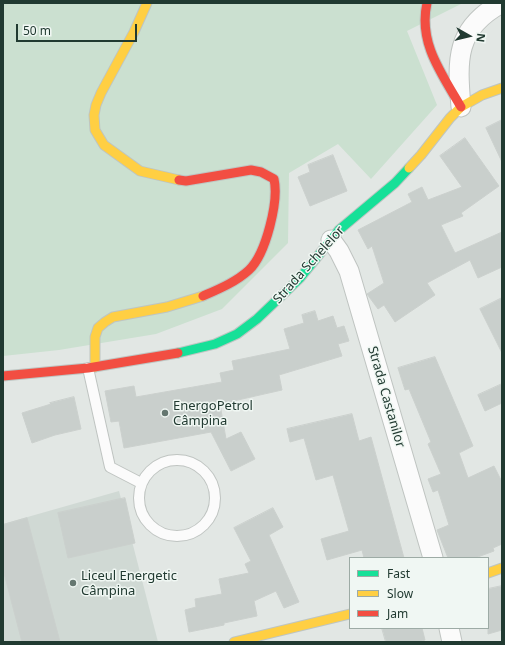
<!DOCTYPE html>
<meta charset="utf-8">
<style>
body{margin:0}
#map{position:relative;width:505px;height:645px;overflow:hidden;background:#e2e7e4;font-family:"Noto Sans",sans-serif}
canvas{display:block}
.frame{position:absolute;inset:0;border:4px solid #213a31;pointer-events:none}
.legend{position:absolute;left:349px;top:557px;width:140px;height:72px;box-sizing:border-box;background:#f0f7f3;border:1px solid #9daba5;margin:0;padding:5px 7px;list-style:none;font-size:12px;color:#213a31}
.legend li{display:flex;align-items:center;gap:8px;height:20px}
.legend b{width:20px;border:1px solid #9daba5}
.north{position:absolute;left:449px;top:16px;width:40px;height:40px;-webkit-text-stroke:3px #f0f7f3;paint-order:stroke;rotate:98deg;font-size:11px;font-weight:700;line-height:16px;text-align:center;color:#213a31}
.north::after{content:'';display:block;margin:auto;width:14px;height:18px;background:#213a31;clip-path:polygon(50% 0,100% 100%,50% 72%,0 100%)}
.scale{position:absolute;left:16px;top:24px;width:121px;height:18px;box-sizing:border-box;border:2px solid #213a31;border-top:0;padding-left:5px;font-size:12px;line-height:14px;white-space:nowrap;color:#213a31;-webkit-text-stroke:3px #f0f7f3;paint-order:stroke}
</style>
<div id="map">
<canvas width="505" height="645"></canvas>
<div class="frame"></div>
<ul class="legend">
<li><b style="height:5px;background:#16e098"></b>Fast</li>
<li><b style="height:5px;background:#ffcf43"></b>Slow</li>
<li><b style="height:5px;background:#f24e42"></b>Jam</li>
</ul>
<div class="north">N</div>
<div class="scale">50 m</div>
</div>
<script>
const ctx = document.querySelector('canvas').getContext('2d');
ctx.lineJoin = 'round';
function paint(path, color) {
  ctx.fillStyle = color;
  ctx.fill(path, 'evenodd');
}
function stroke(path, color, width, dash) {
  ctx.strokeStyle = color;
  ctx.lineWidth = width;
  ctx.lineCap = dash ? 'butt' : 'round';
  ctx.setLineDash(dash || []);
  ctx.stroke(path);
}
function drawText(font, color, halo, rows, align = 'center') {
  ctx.font = font + ' "Noto Sans",sans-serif';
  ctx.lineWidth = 3;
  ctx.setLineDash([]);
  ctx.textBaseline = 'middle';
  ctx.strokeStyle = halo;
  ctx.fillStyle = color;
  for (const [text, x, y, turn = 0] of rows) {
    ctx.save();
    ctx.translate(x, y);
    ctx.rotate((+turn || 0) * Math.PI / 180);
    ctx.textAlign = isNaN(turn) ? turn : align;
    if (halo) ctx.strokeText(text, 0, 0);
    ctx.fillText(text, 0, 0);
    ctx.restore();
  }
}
const built = new Path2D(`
 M119 491 158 642H3V524Z`);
const green = new Path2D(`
 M3 3H463L407 31 437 105 371 179 338 144 289 173 288 243 222 309 156 334 59 350 3 356Z`);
const building = new Path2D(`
 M502 120V162L486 128Z
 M465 138 499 186 461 213 463 216 441 225 455 253 502 232V267L478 278 470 260 427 283 435 295 395 322 384 305 378 309 367 294 384 283 372 246 368 249 358 230 412 202 408 194 422 187 428 200 462 187 440 156Z
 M333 155 347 191 310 206 298 177 310 172 308 165Z
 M502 298V353L480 309Z
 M315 311 318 321 333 316 337 328 344 326 349 341 338 344 342 356 279 375 282 390 220 404 226 439 241 432 255 459 231 471 211 432 124 448 119 421 111 422 105 391 134 386 136 397 222 382 220 373 234 370 232 361 290 349 284 329 304 323 302 315Z
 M435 357 473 446 459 453 468 478 494 466 502 482V544L493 548 494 551 475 558H448L437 530 449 525 438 490 433 492 428 479 441 474 428 444 431 442 409 389 405 390 398 368Z
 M502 384V403L485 411 478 395Z
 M74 397 81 429 55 435 32 443 22 413 51 404 50 403Z
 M352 414 359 441 371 437 404 558H364L362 550 327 560 321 539 349 531 333 475 316 480 304 438 290 442 287 429Z
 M125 498 135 543 68 558 58 513Z
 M273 508 283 527 269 535 299 602 284 608 276 591 254 601 257 616 224 623V625L189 632 185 610 196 607 195 599 222 594 219 579 249 573 245 564 251 561 234 528Z
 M27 518 60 642H22L3 569V525Z
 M502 586V630L488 634V589Z
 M382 628H422L425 640 418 642H386Z`);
const lane = new Path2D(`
 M88 368 110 467 141 483
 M139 498a38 38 0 1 1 76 0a38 38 0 1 1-76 0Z`);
const street = new Path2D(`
 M461 107C457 60 455 28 502 3
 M331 240 339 251 349 271 433 558
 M449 628 452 642`);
const fast = new Path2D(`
 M178 353 215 344 237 334 257 319 300 278 339 230 395 183 409 168`);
const slow = new Path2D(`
 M147 3 134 32 101 93 96 105 94 115 95 130 104 145 140 171 179 180
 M409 168 421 155 450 118 461 107 482 95 502 88
 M95 367V337L98 328 105 322 113 317 167 307 203 296
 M488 573 502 568
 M234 642 350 614`);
const jam = new Path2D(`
 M427 3C418 43 442 74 461 107
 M179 180 186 181 251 170 261 172 274 179C279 201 266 254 249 270 236 282 219 289 203 296
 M3 376 88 368 178 353`);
const markers = [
 [165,413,4,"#657770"],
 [73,583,4,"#657770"]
];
const streetNames = [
 ["Strada Schelelor",309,265,-48],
 ["Strada Castanilor",386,397,74]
];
const poiNames = [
 ["EnergoPetrol",173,406],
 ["Câmpina",173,421],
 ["Liceul Energetic",81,576],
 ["Câmpina",81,591]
];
paint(built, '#d0d9d4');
paint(green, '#cbe0d0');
paint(building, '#c9cfcc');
stroke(building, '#cbd0cd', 1);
stroke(lane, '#bfc4c1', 12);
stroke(street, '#bfc4c1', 21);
stroke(fast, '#bec5c2', 11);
stroke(slow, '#bec5c2', 11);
stroke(jam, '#bec5c2', 11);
stroke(lane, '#fbfbfb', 10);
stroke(street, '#fbfbfb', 19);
stroke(fast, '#16e098', 9);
stroke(slow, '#ffcf43', 9);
stroke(jam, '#f24e42', 9);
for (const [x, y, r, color] of markers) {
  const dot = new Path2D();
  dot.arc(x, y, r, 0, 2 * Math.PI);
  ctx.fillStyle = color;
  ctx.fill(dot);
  stroke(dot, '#f0f7f3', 1.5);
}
drawText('13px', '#213a31', '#f0f7f3', streetNames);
drawText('13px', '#213a31', '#f0f7f3', poiNames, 'left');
</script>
